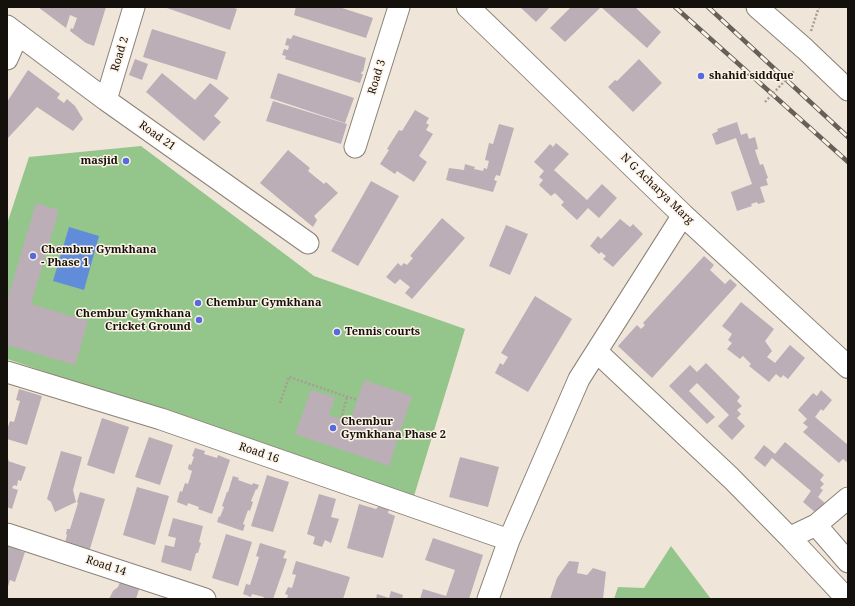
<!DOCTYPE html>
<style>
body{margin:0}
#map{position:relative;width:855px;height:606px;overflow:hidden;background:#f0e5d9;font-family:"Noto Serif",serif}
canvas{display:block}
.frame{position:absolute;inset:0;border:8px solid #14100c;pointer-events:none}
</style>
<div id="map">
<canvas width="855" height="606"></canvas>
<div class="frame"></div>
</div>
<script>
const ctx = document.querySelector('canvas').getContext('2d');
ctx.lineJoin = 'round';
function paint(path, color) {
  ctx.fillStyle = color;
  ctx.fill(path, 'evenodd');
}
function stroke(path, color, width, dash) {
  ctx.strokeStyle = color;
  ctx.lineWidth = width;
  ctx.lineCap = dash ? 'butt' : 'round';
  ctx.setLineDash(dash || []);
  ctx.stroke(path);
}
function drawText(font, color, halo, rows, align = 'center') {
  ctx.font = font + ' "Noto Serif",serif';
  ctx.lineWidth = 3;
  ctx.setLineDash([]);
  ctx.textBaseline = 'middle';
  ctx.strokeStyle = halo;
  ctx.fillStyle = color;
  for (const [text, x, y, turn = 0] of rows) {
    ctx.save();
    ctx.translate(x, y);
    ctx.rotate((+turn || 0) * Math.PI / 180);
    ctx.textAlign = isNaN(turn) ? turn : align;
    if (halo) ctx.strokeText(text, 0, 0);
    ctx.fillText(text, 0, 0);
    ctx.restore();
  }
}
const green = new Path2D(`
 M141 146 314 276 465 329 414 496 7 359V224L29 157Z
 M671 546 711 599H614L618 587 644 588Z`);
const water = new Path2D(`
 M69 227 99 236 84 290 53 281Z`);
const building = new Path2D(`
 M38 7H106L94 46 86 43 70 31 71 28 73 29 77 18 70 15 66 28Z
 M164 7H232L237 9 230 30Z
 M296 7H339L373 18 366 38 294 15Z
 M520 7H550L536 22Z
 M571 7H601L565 42 550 28Z
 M601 7H635L661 32 647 48Z
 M152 29 226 52 217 80 143 57Z
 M293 35 366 58 363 72 362 71 361 74H363L360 83 285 59 286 56 282 55 284 49 288 50 289 46 285 45 287 38 291 39Z
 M135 59 148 64 142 80 129 75Z
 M639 59 662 83 633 112 608 87 615 80 617 81Z
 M28 70 60 94 57 98 64 103 67 99 75 106 83 119 73 131 37 107 7 139V102Z
 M162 73 195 100 210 83 229 98 214 116 221 122 204 141 146 92Z
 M278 73 354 98 345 123 270 98Z
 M273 101 347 124 341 144 266 121Z
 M415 110 429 118 426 123 429 125 426 130 433 134 419 156 427 162 414 182 397 171 395 174 380 164 389 150 387 149 399 130 402 131Z
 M737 122 741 135 747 133 749 139 755 137 758 149 755 150 760 165 763 164 768 178 766 179 768 185 760 187 765 202 758 204 757 202 751 204 752 206 737 211 731 192 752 184 736 138 716 145 712 134 718 131 717 129Z
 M499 124 514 128 500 176 496 175 494 180 497 181 493 192 446 180 449 168 464 170 465 164 475 167 474 169 483 171 484 168 487 169 489 161 485 160 489 143 493 144Z
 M556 143 569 154 554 170 587 200 602 184 617 198 599 218 588 208 577 220 561 205 564 202 555 193 551 196 539 185 543 180 539 177 544 171 534 162 550 144 553 147Z
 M288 150 310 168 308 171 324 184 326 182 338 193 314 216 317 220 313 227 260 183Z
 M371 181 399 196 358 266 331 251Z
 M36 203 59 210 31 304 88 321 75 365 7 345V301Z
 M442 218 465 238 412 299 405 293 410 287 400 279 395 284 386 277 398 263 401 266 404 263 407 265 413 258 410 256Z
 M620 219 630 227 633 224 643 234 613 267 603 259 606 256 601 252 599 254 590 246 598 236 601 239Z
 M506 225 528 234 510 275 489 266Z
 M704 256 714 265 710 270 725 284 730 279 737 285 652 378 618 346 637 325 641 329 645 325 643 323Z
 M535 296 572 319 528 392 495 373 500 363 503 365 508 357 501 353Z
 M741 302 774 329 765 341 772 351 767 357 775 363 790 345 805 358 788 379 783 375 781 378 776 374 769 382 749 366 751 364 743 356 740 359 727 349 732 343 728 340 732 334 722 326Z
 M706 363 740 397 737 401 742 406 737 410 741 414 737 418 745 426 732 440 718 426 729 415 697 383 689 391 715 417 707 424 669 386 690 365 697 372Z
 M364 380 412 396 389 466 295 434 311 390 335 397 329 415 350 422Z
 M19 389 42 396 27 445 7 439V430L10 421 14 422 20 401 16 400Z
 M821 390 832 400 823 411 821 409 815 417 848 445V463L843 459 839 463 803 432 808 427 803 423 807 419 798 410 813 393 817 396Z
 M102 418 129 427 114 474 87 465Z
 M149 437 173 445 160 485 135 477Z
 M785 442 824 475 820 480 824 484 820 488 823 490 818 497 825 503 816 513 803 502 811 491 772 458 765 467 754 458 764 445 775 454Z
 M195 448 205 451 204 454 217 458 218 455 230 460 212 514 198 509 199 507 188 503 187 506 177 502 180 491 182 492 185 483 188 484 192 471 188 469 189 464 191 465 194 457 192 456Z
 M61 451 82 457 73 490 76 502 55 512 51 502 47 499Z
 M460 457 499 467 488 507 449 497Z
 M7 459 9 460 8 461 26 467 21 481 18 480 17 486 14 485 12 488 18 490 12 509 7 507Z
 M267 475 289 482 273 532 251 526Z
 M233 476 239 478 238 480 252 485 253 483 259 485 257 490 256 489 251 501 253 502 250 511 248 510 243 524 245 525 243 531 217 522 219 516 220 517 224 507 222 506 227 492H228Z
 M137 487 169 496 155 545 123 535Z
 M80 492 105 499 89 552 65 543 67 535 66 534 67 529H70L78 503 77 502Z
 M319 494 336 499 331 517 339 519 331 543 325 540 322 547 313 544 315 537 307 534Z
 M359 504 376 509 379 506 389 509 388 513 395 516 383 558 347 548Z
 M173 518 203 526 199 542 201 543 198 553H196L191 571 161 562 165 545 174 547 176 538 168 536Z
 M226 534 252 542 238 586 212 578Z
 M433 538 483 555 469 599H420L423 589 446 596 455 570 425 560Z
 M7 542 22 545 20 551 25 552 15 582 10 580 7 590Z
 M260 543 286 551 283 558 287 559 273 599H263L264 597 252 594 251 597 243 594 246 584 250 585 259 557 256 556Z
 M296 561 350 577 343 599H287L288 595 285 594 288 587 292 588 296 575 292 574Z
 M569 561 579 562 577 573 587 575 593 568 606 572 603 599H550L557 578Z
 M122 577 141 583 136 599H109L113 591 118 587Z
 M391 591 403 595 402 599H376L377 594 389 598Z`);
const path = new Path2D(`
 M811 31 819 7
 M280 403 289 377 357 400
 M341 419 347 397`);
const minor = new Path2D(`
 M757 7 805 49 848 90
 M7 26 106 100 308 243
 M7 59 18 34
 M106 100 134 7
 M355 147 399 7
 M597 352 731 478 792 540 847 599
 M7 372 161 419 509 540
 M816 525 848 562
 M7 534 205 599
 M792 540 795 535 816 525 848 498
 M488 599 509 540 579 379 683 215`);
const major = new Path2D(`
 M468 7 683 215 848 367`);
const rail = new Path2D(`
 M675 7 848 162
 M708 7 848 137`);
const pathBridge = new Path2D(`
 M765 102 795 70`);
const markers = [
 [701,76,4,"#5769df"],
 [126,161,4,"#5769df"],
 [33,256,4,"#5769df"],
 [198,303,4,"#5769df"],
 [199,320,4,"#5769df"],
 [337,332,4,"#5769df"],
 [333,428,4,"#5769df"]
];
const streetNames = [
 ["Road 2",120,54,-73],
 ["Road 3",377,77,-73],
 ["Road 21",157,136,35],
 ["N G Acharya Marg",657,189,44],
 ["Road 16",259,453,19],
 ["Road 14",106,566,18]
];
const poiNames = [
 ["shahid siddque",709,76],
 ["masjid",118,161,"right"],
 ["Chembur Gymkhana",41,250],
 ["- Phase 1",41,263],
 ["Chembur Gymkhana",206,303],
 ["Chembur Gymkhana",191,314,"right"],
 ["Cricket Ground",191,327,"right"],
 ["Tennis courts",345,332],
 ["Chembur",341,422],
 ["Gymkhana Phase 2",341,435]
];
paint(green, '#94c68c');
paint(water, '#608cda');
paint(building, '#bbaeb7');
stroke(minor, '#8b8277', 23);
stroke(major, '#8b8277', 24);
stroke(path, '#a69e94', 2.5, [2, 2]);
stroke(minor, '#fff', 21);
stroke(major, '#fff', 22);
stroke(rail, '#666059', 4.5);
stroke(rail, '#fdf2e6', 3, [9]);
stroke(pathBridge, '#a69e94', 2.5, [2, 2]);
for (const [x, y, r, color] of markers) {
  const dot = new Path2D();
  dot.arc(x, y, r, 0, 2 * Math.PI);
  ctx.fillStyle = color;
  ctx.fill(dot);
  stroke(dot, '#fdf2e6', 1.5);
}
drawText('11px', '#14100c', '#fdf2e6', streetNames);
drawText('bold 11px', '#14100c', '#fdf2e6', poiNames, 'left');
</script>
